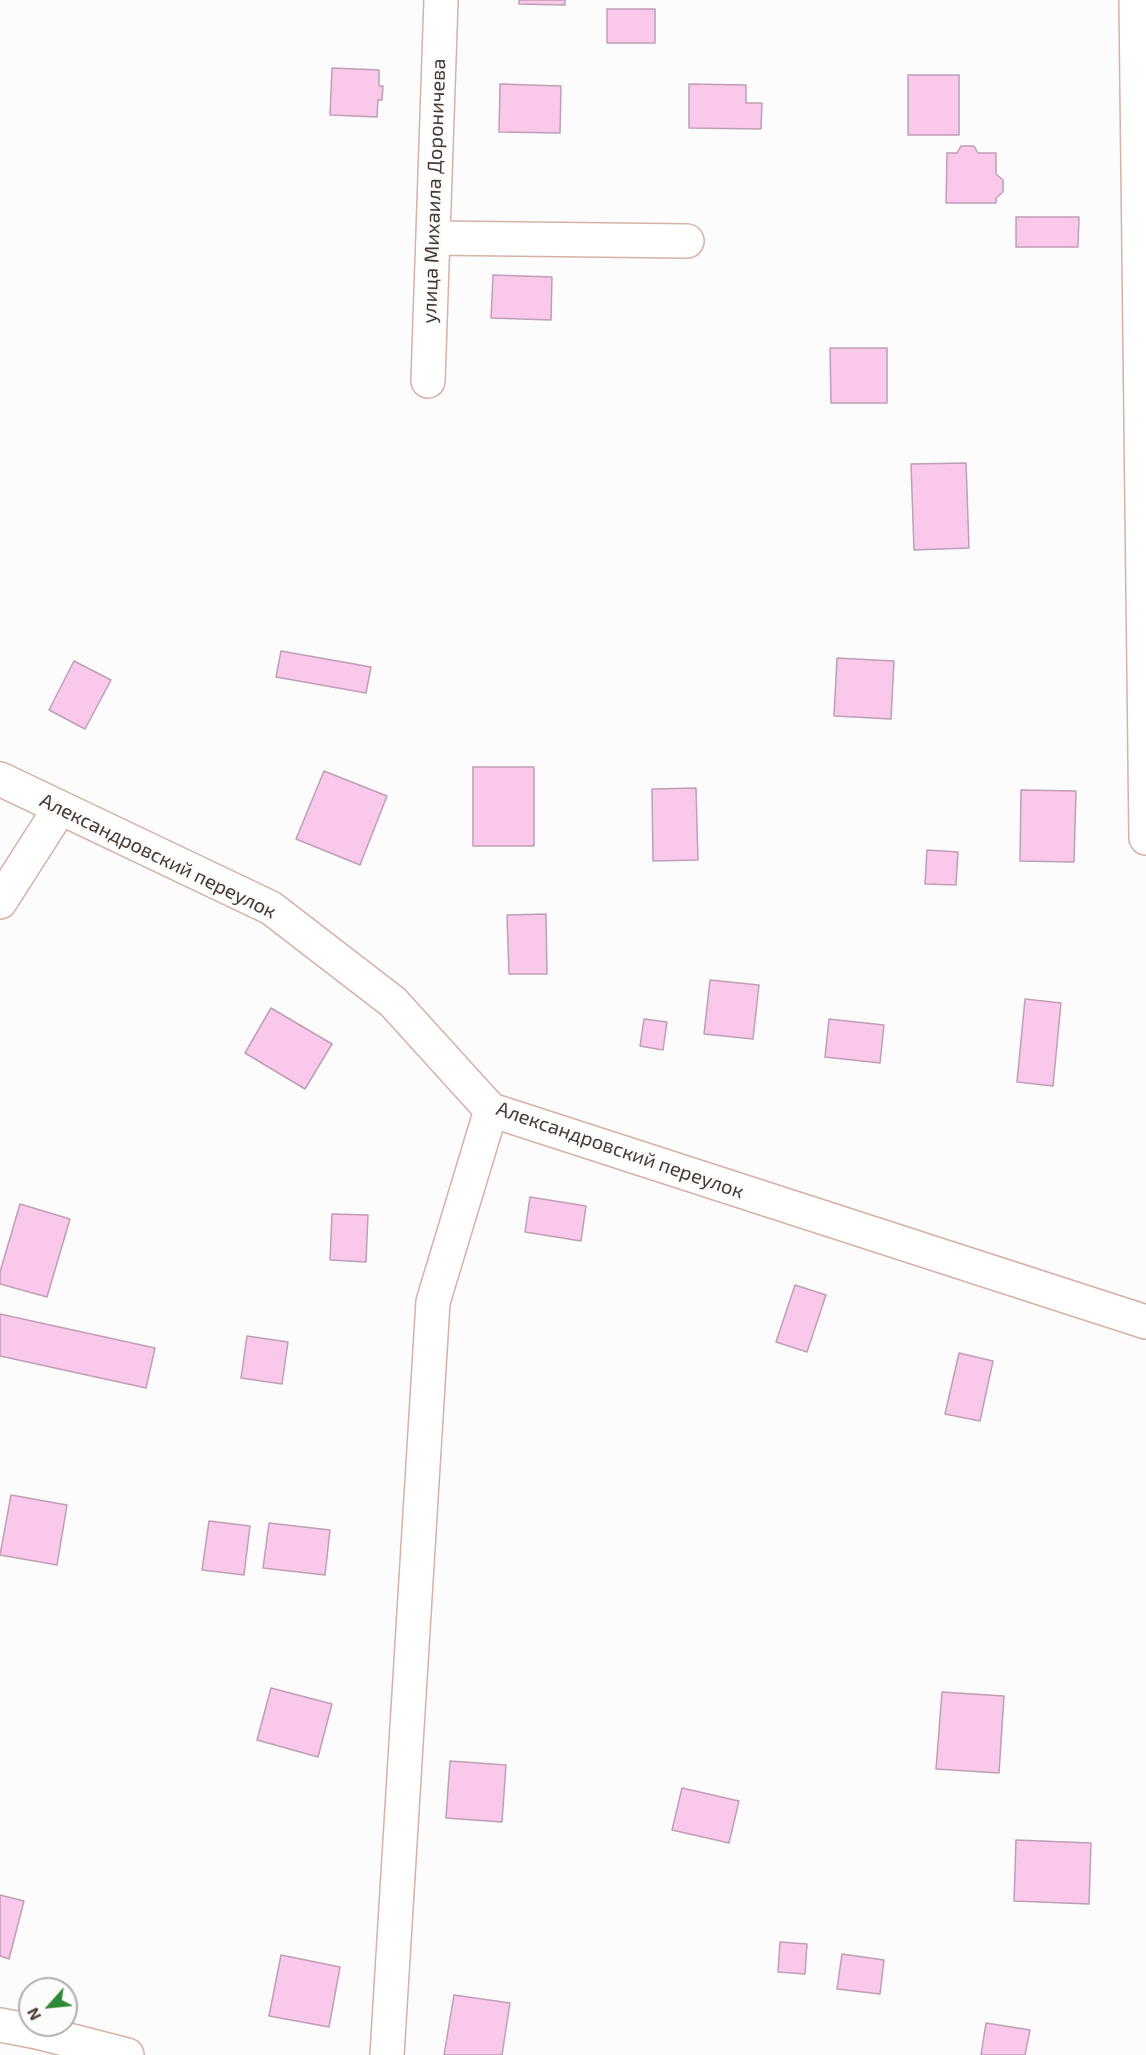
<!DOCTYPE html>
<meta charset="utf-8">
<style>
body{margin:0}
#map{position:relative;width:1146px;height:2055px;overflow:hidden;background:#fcfcfc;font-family:"Exo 2",sans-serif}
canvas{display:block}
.north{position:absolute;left:18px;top:1977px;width:60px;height:60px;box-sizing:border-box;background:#fcfcfc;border:2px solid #b4aeab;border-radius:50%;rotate:243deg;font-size:16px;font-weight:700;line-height:24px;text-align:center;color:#473832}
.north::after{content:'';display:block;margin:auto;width:21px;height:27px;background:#308837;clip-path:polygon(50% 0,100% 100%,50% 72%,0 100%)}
</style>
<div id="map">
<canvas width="1146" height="2055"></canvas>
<div class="north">N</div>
</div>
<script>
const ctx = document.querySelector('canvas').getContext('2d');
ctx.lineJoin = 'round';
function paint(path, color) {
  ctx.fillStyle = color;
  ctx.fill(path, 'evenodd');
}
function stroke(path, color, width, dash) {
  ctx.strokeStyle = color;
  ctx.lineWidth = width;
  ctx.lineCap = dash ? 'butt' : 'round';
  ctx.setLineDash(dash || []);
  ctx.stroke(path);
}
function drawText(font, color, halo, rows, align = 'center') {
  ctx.font = font + ' "Exo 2",sans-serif';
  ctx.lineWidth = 6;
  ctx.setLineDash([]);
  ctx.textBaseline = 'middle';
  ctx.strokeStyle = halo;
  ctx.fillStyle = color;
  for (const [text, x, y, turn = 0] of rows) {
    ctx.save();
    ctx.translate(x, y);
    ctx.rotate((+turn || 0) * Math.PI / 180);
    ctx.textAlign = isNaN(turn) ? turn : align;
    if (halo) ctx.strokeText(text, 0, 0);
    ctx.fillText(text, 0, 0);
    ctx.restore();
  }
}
const building = new Path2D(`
 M519 0H565V5L519 4Z
 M607 9H655V43H607Z
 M332 68 379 70V86H383L382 100H378L377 117 330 115Z
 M908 75H959V135H908Z
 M500 84 561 86 560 133 499 132Z
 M689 84 746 85V103H762L761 129 689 128Z
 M961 146H974L978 153H996V174L1003 180V192L996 198V203H946L947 153H957Z
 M1016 217H1079L1078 247H1016Z
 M493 275 552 277 551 320 491 318Z
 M830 348H887V403H831Z
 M966 463 969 548 914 550 911 464Z
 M281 651 371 667 366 693 276 677Z
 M837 658 894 661 891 719 834 716Z
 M74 661 111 680 85 729 49 710Z
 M473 767H534V846H473Z
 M324 771 387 796 360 865 296 839Z
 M696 788 698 860 653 861 652 789Z
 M1021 790 1076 791 1074 862 1020 861Z
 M927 850 958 852 956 885 925 884Z
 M546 914 547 974H509L507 915Z
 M710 980 759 985 753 1039 704 1034Z
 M1025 999 1061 1003 1053 1086 1017 1082Z
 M271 1008 332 1044 305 1089 245 1053Z
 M644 1019 667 1022 663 1050 640 1046Z
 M829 1019 884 1025 880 1063 825 1057Z
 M530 1197 586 1206 581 1241 525 1232Z
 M20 1204 70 1219 47 1297 0 1284V1272Z
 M332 1214 368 1215 366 1262 330 1260Z
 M795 1285 826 1295 807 1352 776 1342Z
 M0 1314 155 1348 146 1388 0 1356Z
 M247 1336 288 1342 282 1384 241 1378Z
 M959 1353 993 1361 980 1421 945 1414Z
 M11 1495 67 1505 57 1565 0 1555Z
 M209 1521 250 1526 244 1575 202 1570Z
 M269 1523 330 1530 325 1575 263 1568Z
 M271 1688 332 1704 318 1757 257 1740Z
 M942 1692 1004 1696 999 1773 936 1769Z
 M450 1761 506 1765 502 1822 446 1818Z
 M682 1788 739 1801 729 1843 672 1830Z
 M1016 1840 1091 1843 1089 1904 1014 1901Z
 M0 1895 24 1901 9 1959 0 1956Z
 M780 1942 807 1944 805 1974 778 1972Z
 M842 1954 884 1960 880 1994 837 1989Z
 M281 1955 340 1967 329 2027 269 2016Z
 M454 1995 510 2003 502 2055H444Z
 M986 2023 1030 2030 1025 2055H981Z`);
const minor = new Path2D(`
 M1136 0 1146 838
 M433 238 687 241
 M428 381 441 0
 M0 779 271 908 393 1002 491 1110 1146 1322
 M0 902 60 808
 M0 2025 37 2032 127 2055
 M387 2055 433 1302 491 1110`);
const streetNames = [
 ["улица Михаила Дороничева",434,191,-88],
 ["Александровский переулок",158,856,26],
 ["Александровский переулок",620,1150,19]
];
paint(building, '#fac8eb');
stroke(building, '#be9fb4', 1.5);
stroke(minor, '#d6b1a4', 36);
stroke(minor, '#fff', 33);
drawText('20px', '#473832', '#fcfcfc', streetNames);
</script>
